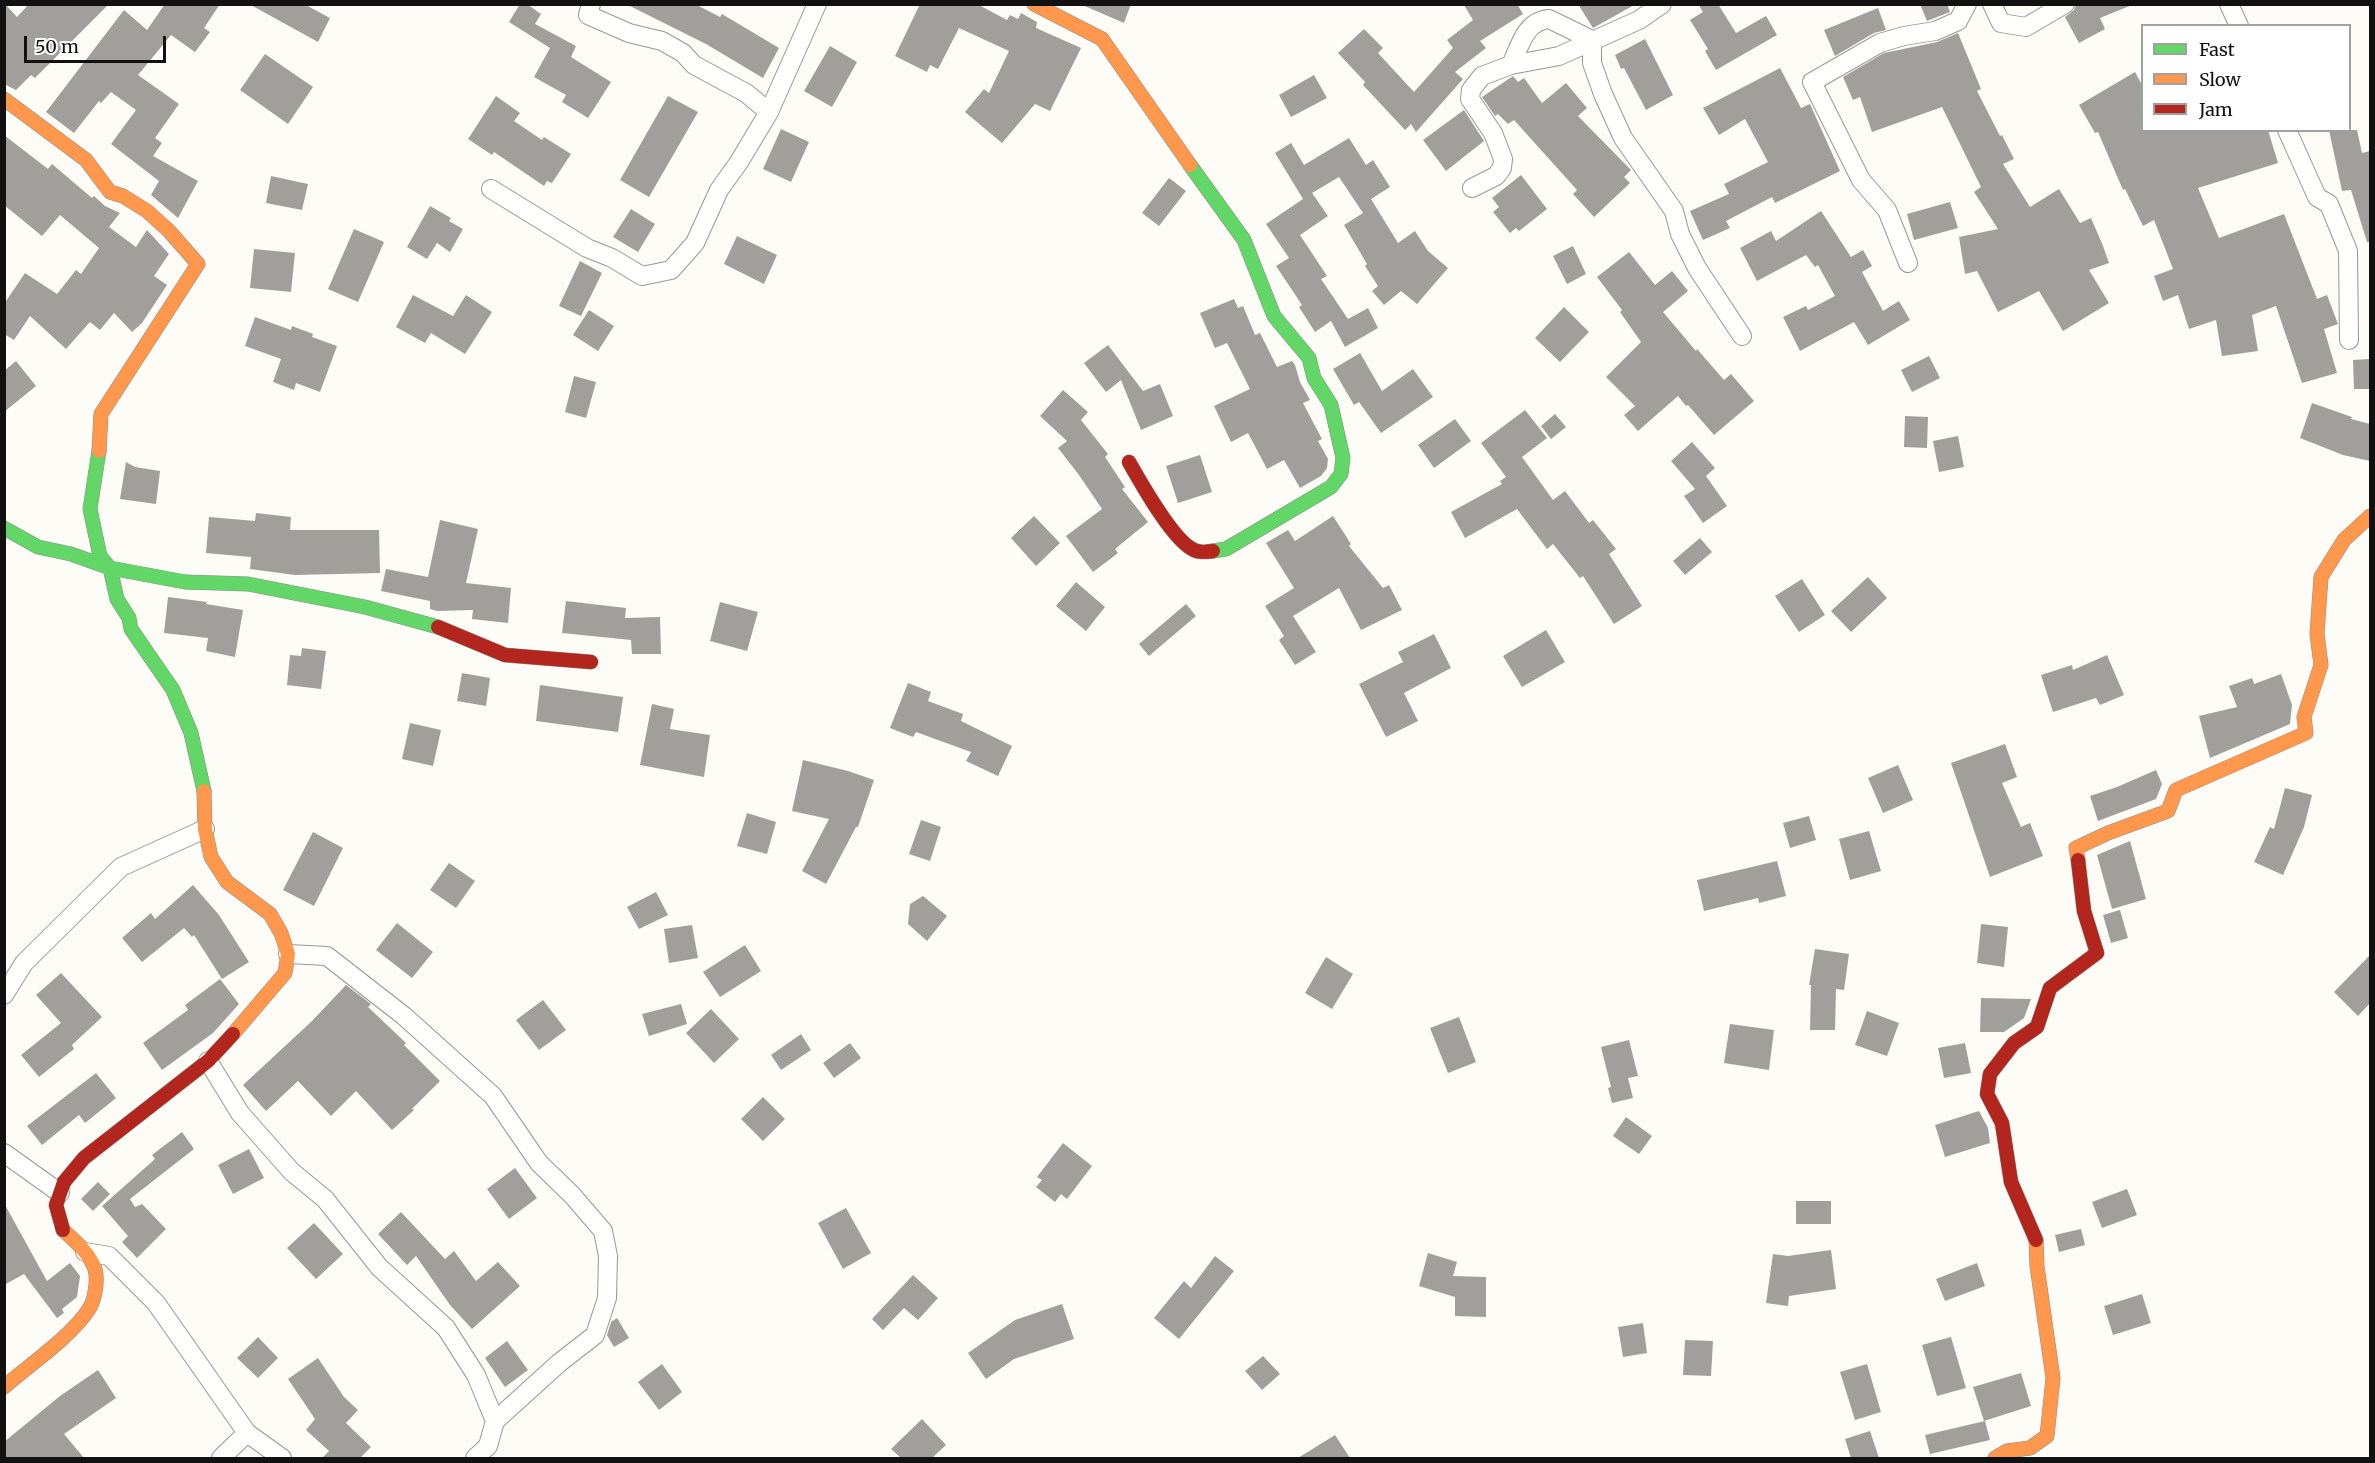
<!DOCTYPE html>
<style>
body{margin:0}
#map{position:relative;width:2375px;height:1463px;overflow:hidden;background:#fdfcf7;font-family:Merriweather,serif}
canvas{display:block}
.frame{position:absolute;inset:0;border:6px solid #111;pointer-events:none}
.legend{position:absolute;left:2141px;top:24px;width:210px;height:108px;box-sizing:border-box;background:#fff;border:2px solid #a0a0a0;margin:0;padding:8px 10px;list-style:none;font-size:18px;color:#111}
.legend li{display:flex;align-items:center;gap:12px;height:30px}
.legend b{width:30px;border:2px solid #a0a0a0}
.scale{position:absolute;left:24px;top:36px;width:142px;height:27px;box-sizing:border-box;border:3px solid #111;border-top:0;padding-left:8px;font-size:18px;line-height:21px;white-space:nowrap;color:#111;-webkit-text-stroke:4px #fff;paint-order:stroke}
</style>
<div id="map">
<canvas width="2375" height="1463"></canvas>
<div class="frame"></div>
<ul class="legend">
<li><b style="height:8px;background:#63d668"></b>Fast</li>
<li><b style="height:8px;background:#ff974d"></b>Slow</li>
<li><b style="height:8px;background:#b3261e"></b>Jam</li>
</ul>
<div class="scale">50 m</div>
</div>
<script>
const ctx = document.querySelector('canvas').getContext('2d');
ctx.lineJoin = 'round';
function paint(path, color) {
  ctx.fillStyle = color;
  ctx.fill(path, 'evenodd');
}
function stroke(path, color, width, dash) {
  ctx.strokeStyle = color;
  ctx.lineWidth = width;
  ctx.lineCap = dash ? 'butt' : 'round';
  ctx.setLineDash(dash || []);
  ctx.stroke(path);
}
const building = new Path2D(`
 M5 4 17 17 29 4H109L35 78 31 75 16 90 4 84Z
 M165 4H220L204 28 210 32 195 52 171 35 138 75 179 104 155 138 162 143 153 156 198 181 178 218 151 195 159 181 111 144 136 110 111 92 101 103 99 101 74 133 46 112 124 10 147 30Z
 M249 4H304L330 18 318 42Z
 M520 4H527L541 14 535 24 576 46 571 57 611 82 588 118 562 102 566 95 534 77 550 48 509 22Z
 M626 4H695L720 17 722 14 779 48 763 78 706 44Z
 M920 4H977L1007 20 1010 15 1018 19 1021 13 1037 22 1036 28 1081 48 1050 111 1035 104 1002 143 965 112 984 89 989 93 1009 51 959 28 938 69 930 65 927 72 895 56Z
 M1080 4H1131L1124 23Z
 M1517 4 1523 14 1480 41 1486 48 1455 72 1463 79 1416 132 1411 124 1405 130 1363 85 1365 82 1338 53 1364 29 1383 48 1378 53 1414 92 1453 48 1447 40 1473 20 1464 5Z
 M1578 4H1636L1593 28Z
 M1698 4H1718L1736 33 1766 16 1777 35 1716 70 1705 51 1708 49 1690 20 1703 12Z
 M1920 4H1947L1950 12 1927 21Z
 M2076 4H2132V5L2100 18 2105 29 2079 43 2065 17 2074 10Z
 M1878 8 1886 30 1874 33 1835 56 1824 30Z
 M1958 33 1981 89 1977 91 2000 136 2002 135 2014 159 2003 164 2030 207 2059 189 2080 223 2091 218 2103 246 2109 263 2089 270 2109 303 2063 331 2039 291 1998 312 1977 271 1965 274 1959 237 1998 229 1974 192 1981 187 1942 107 1872 132 1860 97 1853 100 1843 77 1884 53 1937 42Z
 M1645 39 1673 95 1646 110 1624 68 1621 69 1615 55Z
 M830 46 857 62 832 107 804 91Z
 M265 54 313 87 288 124 240 90Z
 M1780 68 1801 108 1810 104 1840 171 1775 203 1772 197 1726 221 1730 228 1703 240 1690 211 1729 194 1724 184 1768 162 1745 119 1719 135 1703 108Z
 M2135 72 2142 85V130H2268L2278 163 2198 188 2219 238 2284 214 2317 299 2327 295 2338 324 2324 329 2337 373 2302 383 2276 306 2252 315 2258 351 2222 356 2216 320 2189 329 2178 295 2163 301 2154 276 2173 269 2154 220 2143 226 2125 189 2123 190 2098 132 2095 133 2079 105Z
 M1314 75 1327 98 1291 117 1279 95Z
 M1513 76 1518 82 1524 78 1542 103 1566 83 1587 108 1578 116 1631 170 1624 177 1630 183 1594 217 1573 194 1577 190 1514 120 1508 124 1498 114 1495 116 1482 97Z
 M496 96 520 113 514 121 542 140 544 137 571 154 552 183 547 181 544 186 494 152 492 155 468 139Z
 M668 96 698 112 649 197 620 180Z
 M1464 110 1484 141 1446 171 1423 140Z
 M781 129 809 142 791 182 763 169Z
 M2329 130H2357L2362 153 2370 151V242H2367L2351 190 2342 191Z
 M4 135 48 169 52 164 92 198 94 196 105 206 120 213 109 227 136 247 147 230 169 254 154 276 167 285 142 323 132 332 114 313 100 330 90 322 66 349 30 316 14 340 4 334V304L25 273 57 294 76 270 81 274 99 248 60 215 42 236 4 205Z
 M1349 138 1366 165 1373 160 1390 187 1371 199 1398 243 1415 231 1428 251 1448 268 1417 304 1401 291 1384 305 1372 291 1378 286 1365 266 1367 264 1344 225 1363 213 1339 177 1312 193 1328 216 1300 235 1327 276 1321 279 1348 319 1368 308 1378 328 1345 347 1331 321 1315 332 1299 307 1302 305 1276 266 1289 258 1266 224 1303 199 1275 153 1291 143 1304 165Z
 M1521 175 1547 209 1519 231 1516 228 1510 233 1493 212 1499 207 1492 198Z
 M271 176 308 184 302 210 266 203Z
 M1169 178 1186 191 1159 226 1142 213Z
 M1950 202 1958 228 1914 240 1907 214Z
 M430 206 451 218 449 221 463 229 450 252 437 243 427 259 407 247Z
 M631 209 655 224 638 252 613 237Z
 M1821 211 1851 257 1863 250 1872 266 1862 272 1883 311 1899 301 1910 320 1868 345 1854 322 1800 351 1783 317 1806 306 1808 310 1835 296 1818 265 1815 267 1806 255 1757 281 1740 248 1771 231 1776 241Z
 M354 229 384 242 358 302 328 289Z
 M737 236 777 255 764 284 724 264Z
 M1573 246 1586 274 1567 284 1553 256Z
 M254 249 295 253 291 292 250 288Z
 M1629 252 1655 285 1672 271 1688 291 1663 312 1696 351 1697 349 1724 380 1731 374 1754 401 1714 435 1688 405 1686 406 1678 396 1638 431 1624 415 1635 406 1606 377 1641 342 1620 312 1622 310 1597 277Z
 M580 261 602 273 581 316 559 306Z
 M413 295 453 316 466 295 492 312 465 354 431 333 425 343 396 327Z
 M1234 299 1238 308 1243 306 1255 335 1260 333 1277 367 1292 361 1295 365 1300 382 1310 400 1303 403 1322 439 1318 441 1328 459 1327 468 1321 476 1300 488 1284 460 1267 469 1248 433 1231 442 1214 406 1250 389 1227 343 1215 348 1200 313Z
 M1564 307 1589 332 1560 362 1535 338Z
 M589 310 614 326 598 351 573 335Z
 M255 317 291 330 292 326 313 334 312 337 337 346 320 392 296 383 294 390 273 382 281 359 245 346Z
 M1108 345 1143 391 1160 384 1173 416 1141 430 1121 380 1106 392 1084 363Z
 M1360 353 1382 391 1413 369 1433 397 1381 433 1359 402 1354 405 1333 369Z
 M1929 356 1940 378 1912 392 1901 370Z
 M2370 359V389H2354L2353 360Z
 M16 361 36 386 4 412V371Z
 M574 376 596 382 586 418 565 412Z
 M1063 390 1088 412 1081 420 1108 454 1105 457 1125 487 1122 489 1148 522 1115 549 1118 553 1093 572 1066 536 1102 509 1079 475 1058 448 1067 441 1040 416Z
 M2312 403 2352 417 2351 419 2370 424V461L2343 455 2300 438Z
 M1525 410 1547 438 1522 457 1553 500 1565 491 1589 523 1593 520 1616 549 1609 554 1642 606 1614 624 1583 576 1580 578 1553 544 1547 549 1517 509 1465 538 1451 512 1502 484 1500 481 1506 477 1481 443Z
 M1555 414 1566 427 1551 439 1541 426Z
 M1905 416 1928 417 1927 448 1904 447Z
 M1455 419 1471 441 1434 468 1418 445Z
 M1958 436 1964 467 1939 472 1933 441Z
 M1692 442 1715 468 1706 476 1727 506 1703 523 1684 496 1695 489 1671 461Z
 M1200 455 1212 492 1178 503 1166 466Z
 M126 462 135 467 160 471 156 504 120 499Z
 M256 513 291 517 290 530H379L380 573 295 575 250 569 251 557 206 553 209 517 255 521Z
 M1034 516 1060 543 1036 566 1011 538Z
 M1333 516 1351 544 1349 546 1383 588 1389 585 1402 610 1361 630 1339 588 1293 616 1316 652 1295 665 1279 640 1284 636 1265 606 1294 588 1266 543 1288 530 1295 541Z
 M440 520 478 529 466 583 511 588 508 623 472 619 473 610 437 611 430 609V601L381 591 386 569 428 577Z
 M1700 538 1712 552 1685 575 1673 561Z
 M1868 577 1887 598 1851 632 1831 611Z
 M1802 579 1825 615 1799 632 1775 596Z
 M1076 582 1105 607 1086 631 1056 606Z
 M168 597 207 602 206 604 243 610 235 657 206 651 208 638 164 633Z
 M566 601 626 608 625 618 660 617 661 654H632L631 640 562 633Z
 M720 602 758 612 747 651 710 641Z
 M1186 604 1196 616 1149 656 1139 644Z
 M1546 630 1565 662 1522 687 1503 656Z
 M1434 634 1451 668 1404 693 1418 721 1386 737 1359 684 1403 662 1398 652Z
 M302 648 326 651 321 689 287 685 290 655 301 656Z
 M2107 655 2124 695 2100 705 2096 698 2053 712 2041 675 2072 665 2073 670Z
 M462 673 490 678 486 706 457 701Z
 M2281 674 2292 705 2290 724 2210 758 2199 716 2237 707 2229 686 2252 678 2254 684Z
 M908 683 931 692 928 701 963 714 961 721 1012 746 998 776 966 761 971 752 916 732 913 737 890 728Z
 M540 685 623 697 618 732 536 721Z
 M652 704 674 709 670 729 710 735 704 777 640 765Z
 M410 723 441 730 433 766 402 759Z
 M2005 744 2017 777 2002 783 2021 827 2030 823 2043 856 1990 877 1951 763Z
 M803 760 848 771 874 780 858 827H856L826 884 802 871 829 819 792 811Z
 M1898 765 1913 800 1883 813 1868 778Z
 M2156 770 2162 784 2156 799 2098 821 2090 796 2117 787Z
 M2285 788 2312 795 2304 827 2283 875 2254 862 2270 827 2274 829Z
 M747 813 776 822 767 854 737 846Z
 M1809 816 1816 840 1790 848 1783 823Z
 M921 820 941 827 930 861 909 854Z
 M1869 831 1881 871 1850 880 1839 839Z
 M313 832 343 848 314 906 283 890Z
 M2130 841 2146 899 2112 909 2097 855Z
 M1777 861 1786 896 1759 903 1758 898 1704 911 1697 880Z
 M449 863 475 881 456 908 430 890Z
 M193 885 219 915 249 962 222 979 194 935 192 937 184 928 142 962 122 938 151 913 155 919Z
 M656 892 668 915 639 929 627 907Z
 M923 896 947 916 927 941 908 924 910 904Z
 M2120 910 2128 938 2111 943 2103 915Z
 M397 923 433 952 412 978 376 950Z
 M1981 924 2008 927 2004 967 1977 963Z
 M692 925 698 958 669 963 664 929Z
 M745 945 761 971 720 997 703 972Z
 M1815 949 1849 954 1844 990 1836 989 1835 1030H1810L1811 985H1809Z
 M2370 955V1003L2358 1016 2334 992Z
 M1326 957 1353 974 1332 1009 1305 993Z
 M61 973 102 1017 72 1045 74 1049 39 1077 21 1055 61 1023 36 995Z
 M220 979 239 1004 213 1033 162 1070 143 1043 188 1010 185 1005Z
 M346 985 371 1004 368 1007 406 1043 404 1045 440 1081 412 1109 414 1110 392 1130 356 1091 331 1116 298 1081 266 1111 243 1085 312 1021Z
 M1981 998 2031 999 2024 1018 2004 1032H1980Z
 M543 1000 566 1030 539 1050 516 1020Z
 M681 1004 687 1024 649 1036 642 1014Z
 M711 1009 739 1039 714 1063 686 1033Z
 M1867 1011 1899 1023 1887 1056 1855 1045Z
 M1459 1017 1476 1062 1448 1073 1430 1028Z
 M1730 1024 1774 1030 1769 1070 1724 1063Z
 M801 1034 811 1050 781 1070 771 1055Z
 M1629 1040 1638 1076 1628 1078 1633 1098 1612 1103 1608 1088 1611 1087 1601 1047Z
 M850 1043 861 1058 834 1078 823 1063Z
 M1965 1043 1971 1073 1944 1078 1938 1048Z
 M96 1073 116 1098 85 1123 79 1115 42 1145 27 1126Z
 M763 1097 785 1119 763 1141 741 1119Z
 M1979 1111 1988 1128 1990 1143 1945 1157 1935 1125Z
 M1626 1117 1652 1136 1639 1154 1613 1136Z
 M182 1132 194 1149 130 1199 135 1207 142 1204 166 1229 137 1258 122 1242 128 1236 102 1206 155 1159 152 1155Z
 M1063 1143 1092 1166 1067 1199 1061 1194 1055 1202 1036 1187 1042 1180 1037 1177Z
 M249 1149 264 1178 233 1194 218 1165Z
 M515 1168 537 1198 509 1219 487 1189Z
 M98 1182 110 1194 93 1211 81 1199Z
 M2127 1189 2137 1215 2102 1228 2092 1202Z
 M1796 1201H1831V1224H1796Z
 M4 1203 47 1281 70 1263 80 1276 77 1297 62 1309 64 1313 57 1318 24 1274 4 1285Z
 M846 1208 871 1253 843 1269 818 1223Z
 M401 1212 445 1259 454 1251 476 1281 498 1262 520 1286 472 1329 450 1305 416 1256 407 1265 378 1234Z
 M314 1223 343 1254 316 1279 287 1248Z
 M2081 1229 2085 1245 2059 1252 2055 1235Z
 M1831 1250 1836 1289 1789 1296 1788 1306 1766 1303 1773 1254 1788 1256Z
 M1428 1253 1457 1262 1453 1276 1486 1277V1317L1455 1316V1297L1419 1286Z
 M1215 1256 1234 1271 1179 1339 1154 1318 1184 1281 1191 1288Z
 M1977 1263 1985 1286 1945 1301 1936 1279Z
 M913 1275 938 1298 918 1320 904 1308 883 1330 872 1319Z
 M2142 1294 2151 1323 2113 1335 2104 1306Z
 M1062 1304 1074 1339 1014 1359 986 1379 968 1353 1015 1320Z
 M617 1318 629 1338 614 1347 607 1335 611 1322Z
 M1643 1323 1647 1353 1623 1357 1618 1327Z
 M258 1337 278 1358 258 1378 237 1358Z
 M1951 1337 1966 1388 1937 1396 1922 1345Z
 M1685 1340 1713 1341 1711 1376 1683 1375Z
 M507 1341 528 1370 505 1387 485 1358Z
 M1263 1356 1280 1374 1262 1390 1245 1371Z
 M318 1358 344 1397 358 1410 346 1423 371 1447 360 1458H322L329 1451 306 1430 315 1419 288 1379Z
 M662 1364 682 1392 659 1410 638 1382Z
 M1867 1364 1881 1412 1855 1420 1840 1372Z
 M98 1370 116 1398 64 1434 84 1458H4V1442L60 1396Z
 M2021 1373 2031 1406 1984 1421 1973 1387Z
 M922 1419 946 1445 932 1458H901L891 1449Z
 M1985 1421 1990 1440 1930 1454 1925 1435Z
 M1870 1431 1879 1458H1851L1845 1439Z
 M1335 1435 1350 1458H1298Z`);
const street = new Path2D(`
 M591 4 588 15 629 33 662 41 683 53 694 65 746 93 769 112
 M1992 4 2001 23 2026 27 2065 4
 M2229 4 2239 26
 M1592 40V63L1603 94 1623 138 1674 211 1680 234 1697 268 1742 336
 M1511 65C1520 46 1525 21 1549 19L1592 40
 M2287 130 2317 197 2329 204 2348 251 2349 340
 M1472 188 1496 176 1502 168 1503 159 1493 133 1470 99 1471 90 1482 76 1511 65 1559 56 1639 20 1662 4
 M491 189 587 248 612 258 642 276 671 270 695 243 719 190 739 162 769 112 817 4
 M1908 263 1887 210 1861 180 1812 82 1880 43 1904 36 1935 31 1958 21 1967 4
 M288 954 327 956 404 1016 493 1096 539 1163 572 1195 603 1231 608 1256 607 1298 595 1335 559 1363 495 1421
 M4 995 24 963 121 867 205 829
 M208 1061 240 1113 292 1172 325 1199 379 1267 446 1328 476 1375 495 1421 488 1446 475 1458
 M4 1153 60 1193
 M85 1252 109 1256 156 1303 247 1433 282 1458
 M221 1458 247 1433`);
const fast = new Path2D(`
 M1190 165 1244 240 1274 316 1309 358 1314 378 1331 405 1343 458 1341 474 1331 487 1226 549 1213 551
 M99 451 90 509 100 556 110 568 185 582 248 584 365 607 438 627
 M4 528 38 547 71 554 110 568 117 599 129 618 131 629 173 690 191 733 204 791`);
const slow = new Path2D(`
 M1034 4 1102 39 1190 165
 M4 99 86 160 110 192 123 196 147 211 169 231 198 264 101 414 99 451
 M204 791 205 829 211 857 227 882 270 914 281 933 288 954 285 973 233 1034
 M2078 860 2076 848 2108 833 2168 811 2176 790 2306 733 2304 717 2321 665 2317 634 2321 577 2344 540 2370 516
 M4 1387C29 1365 71 1337 89 1309 95 1300 98 1280 95 1269 89 1253 75 1241 63 1230
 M1995 1458 2007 1451 2030 1448 2047 1436 2053 1378 2037 1266 2036 1240`);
const jam = new Path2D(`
 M1129 462C1141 483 1173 541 1194 550 1200 553 1207 552 1213 551
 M438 627 505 655 591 662
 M63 1230 56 1205 64 1182 84 1158 208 1061 233 1034
 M2036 1240 2011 1182 2002 1123 1987 1094 1990 1074 2014 1043 2037 1027 2050 988 2097 953 2084 911 2078 860`);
paint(building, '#a19f9c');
stroke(street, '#979795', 20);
stroke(fast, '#8e8d8b', 15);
stroke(slow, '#8e8d8b', 15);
stroke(jam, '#8e8d8b', 15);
stroke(street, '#fffffe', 18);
stroke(fast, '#63d668', 14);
stroke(slow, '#ff974d', 14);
stroke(jam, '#b3261e', 14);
</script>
